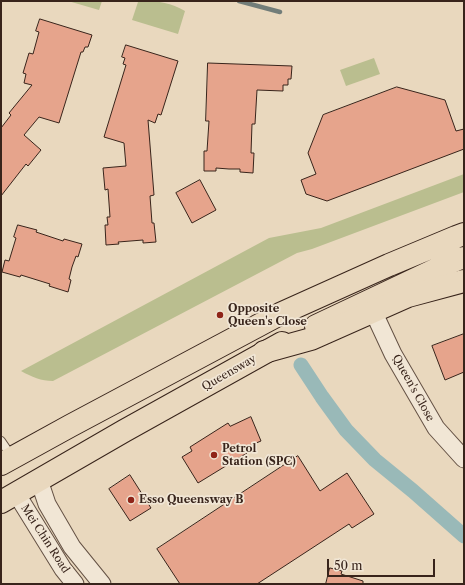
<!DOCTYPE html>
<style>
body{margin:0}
#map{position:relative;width:465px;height:585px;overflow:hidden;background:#e9d8be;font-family:"Libre Caslon Text",serif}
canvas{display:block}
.frame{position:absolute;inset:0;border:2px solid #38241b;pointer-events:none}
.scale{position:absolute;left:327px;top:559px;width:108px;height:18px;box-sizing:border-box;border:2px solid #38241b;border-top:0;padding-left:5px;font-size:12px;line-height:14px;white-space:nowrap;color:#38241b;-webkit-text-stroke:3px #f1e6d5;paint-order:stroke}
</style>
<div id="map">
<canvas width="465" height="585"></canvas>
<div class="frame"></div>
<div class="scale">50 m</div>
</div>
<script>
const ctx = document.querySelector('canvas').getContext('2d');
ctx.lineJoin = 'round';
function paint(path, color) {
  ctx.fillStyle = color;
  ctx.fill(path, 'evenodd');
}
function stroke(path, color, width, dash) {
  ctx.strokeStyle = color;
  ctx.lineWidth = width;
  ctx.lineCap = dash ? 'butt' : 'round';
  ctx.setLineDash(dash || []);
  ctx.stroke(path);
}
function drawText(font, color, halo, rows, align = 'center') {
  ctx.font = font + ' "Libre Caslon Text",serif';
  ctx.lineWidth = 3.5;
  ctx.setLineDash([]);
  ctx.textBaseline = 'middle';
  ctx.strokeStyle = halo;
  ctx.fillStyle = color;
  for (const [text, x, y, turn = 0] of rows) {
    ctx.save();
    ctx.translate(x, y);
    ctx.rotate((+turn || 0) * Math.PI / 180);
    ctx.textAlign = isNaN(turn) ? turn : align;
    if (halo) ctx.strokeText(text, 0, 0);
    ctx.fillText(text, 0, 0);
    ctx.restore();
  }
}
const green = new Path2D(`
 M68 1H102L99 10Z
 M143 1C159 1 171 3 185 11L178 34 132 20 138 2Z
 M374 58 380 74 346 86 340 70Z
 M464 174V192L312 249 297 253 53 381C41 381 32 377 21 371L269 238 321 228Z`);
const stream = new Path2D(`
 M239 1 280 12`);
const canal = new Path2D(`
 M301 365 322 397 346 430 375 460 413 491 464 536`);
const building = new Path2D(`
 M40 19 92 35 88 47H85L83 52H81L59 123 39 117 24 135 41 150 28 166 26 164 1 196V128L11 115 9 113 32 85 24 83 26 74 23 73 29 53 33 54 39 32 36 31Z
 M126 45 178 61 161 115 158 114 155 123 148 120 154 195 150 196 152 223H154L156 242 143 243V240L118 242 119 244 106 245 105 225H108L107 217H110L108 189 105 190 103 168 126 166 124 143 104 137 126 65 123 64 125 58 122 57Z
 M208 63 292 66 291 79H288V85H283V91L257 90 255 124H252L251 153H254L253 173 240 172V169H229L216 168V171H204V151H207L209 121H206Z
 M397 87 445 100 456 131 464 129V149L327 201 306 194 301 180 316 174 308 153 323 115Z
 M200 180 216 210 192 223 176 193Z
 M18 225 37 230 36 232 63 241 64 239 82 244 78 257 76 256 72 267 69 279 71 280 68 292 49 286 50 284 21 275 20 277 2 272 5 260 9 261 16 238 14 237Z
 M464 334V372L445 380 432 346Z
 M251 417 261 441 244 448 247 453 198 483 182 457 192 451 190 447 228 423 230 426Z
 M298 456 320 491 347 473 374 514 352 528 349 524 257 584H180L157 549Z
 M130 475 151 508 130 521 109 489Z
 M330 568 342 571 341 574 363 581V584H326Z`);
const lane = new Path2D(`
 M1 441 12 457`);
const street = new Path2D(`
 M373 311 393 354 436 428 464 459
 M39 480 47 504 72 547 102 584
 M16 493 63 569 75 584`);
const primary = new Path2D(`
 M316 326 458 259 464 258
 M1 464 70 426 280 314 389 265 456 237 464 234
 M1 502 124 431 282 343`);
const highway = new Path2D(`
 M264 352 311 339 408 296 464 281`);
const markers = [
 [220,315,4,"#8f2418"],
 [214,455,4,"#8f2418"],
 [131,500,4,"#8f2418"]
];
const poiNames = [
 ["Opposite",228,309],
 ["Queen's Close",228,322],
 ["Petrol",222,449],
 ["Station (SPC)",222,462],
 ["Esso Queensway B",139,500]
];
const streetNames = [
 ["Queensway",229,373,-30],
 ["Queen's Close",413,388,61],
 ["Mei Chin Road",45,539,57]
];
paint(green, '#babe8f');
stroke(stream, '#727d79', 4.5);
stroke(canal, '#99b9b8', 15);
paint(building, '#e6a48c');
stroke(building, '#38241b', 1);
stroke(lane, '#645144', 10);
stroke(street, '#645144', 19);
stroke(primary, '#38241b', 24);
stroke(highway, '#38241b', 24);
stroke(lane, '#f1e6d5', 8);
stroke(street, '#f1e6d5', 17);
stroke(primary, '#e9d8be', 22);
stroke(highway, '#e9d8be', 22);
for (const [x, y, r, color] of markers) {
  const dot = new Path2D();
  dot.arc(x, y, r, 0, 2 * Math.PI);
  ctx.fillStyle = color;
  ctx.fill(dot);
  stroke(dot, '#f1e6d5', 1.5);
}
drawText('bold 11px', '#38241b', '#f1e6d5', poiNames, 'left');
drawText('11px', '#38241b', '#f1e6d5', streetNames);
</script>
